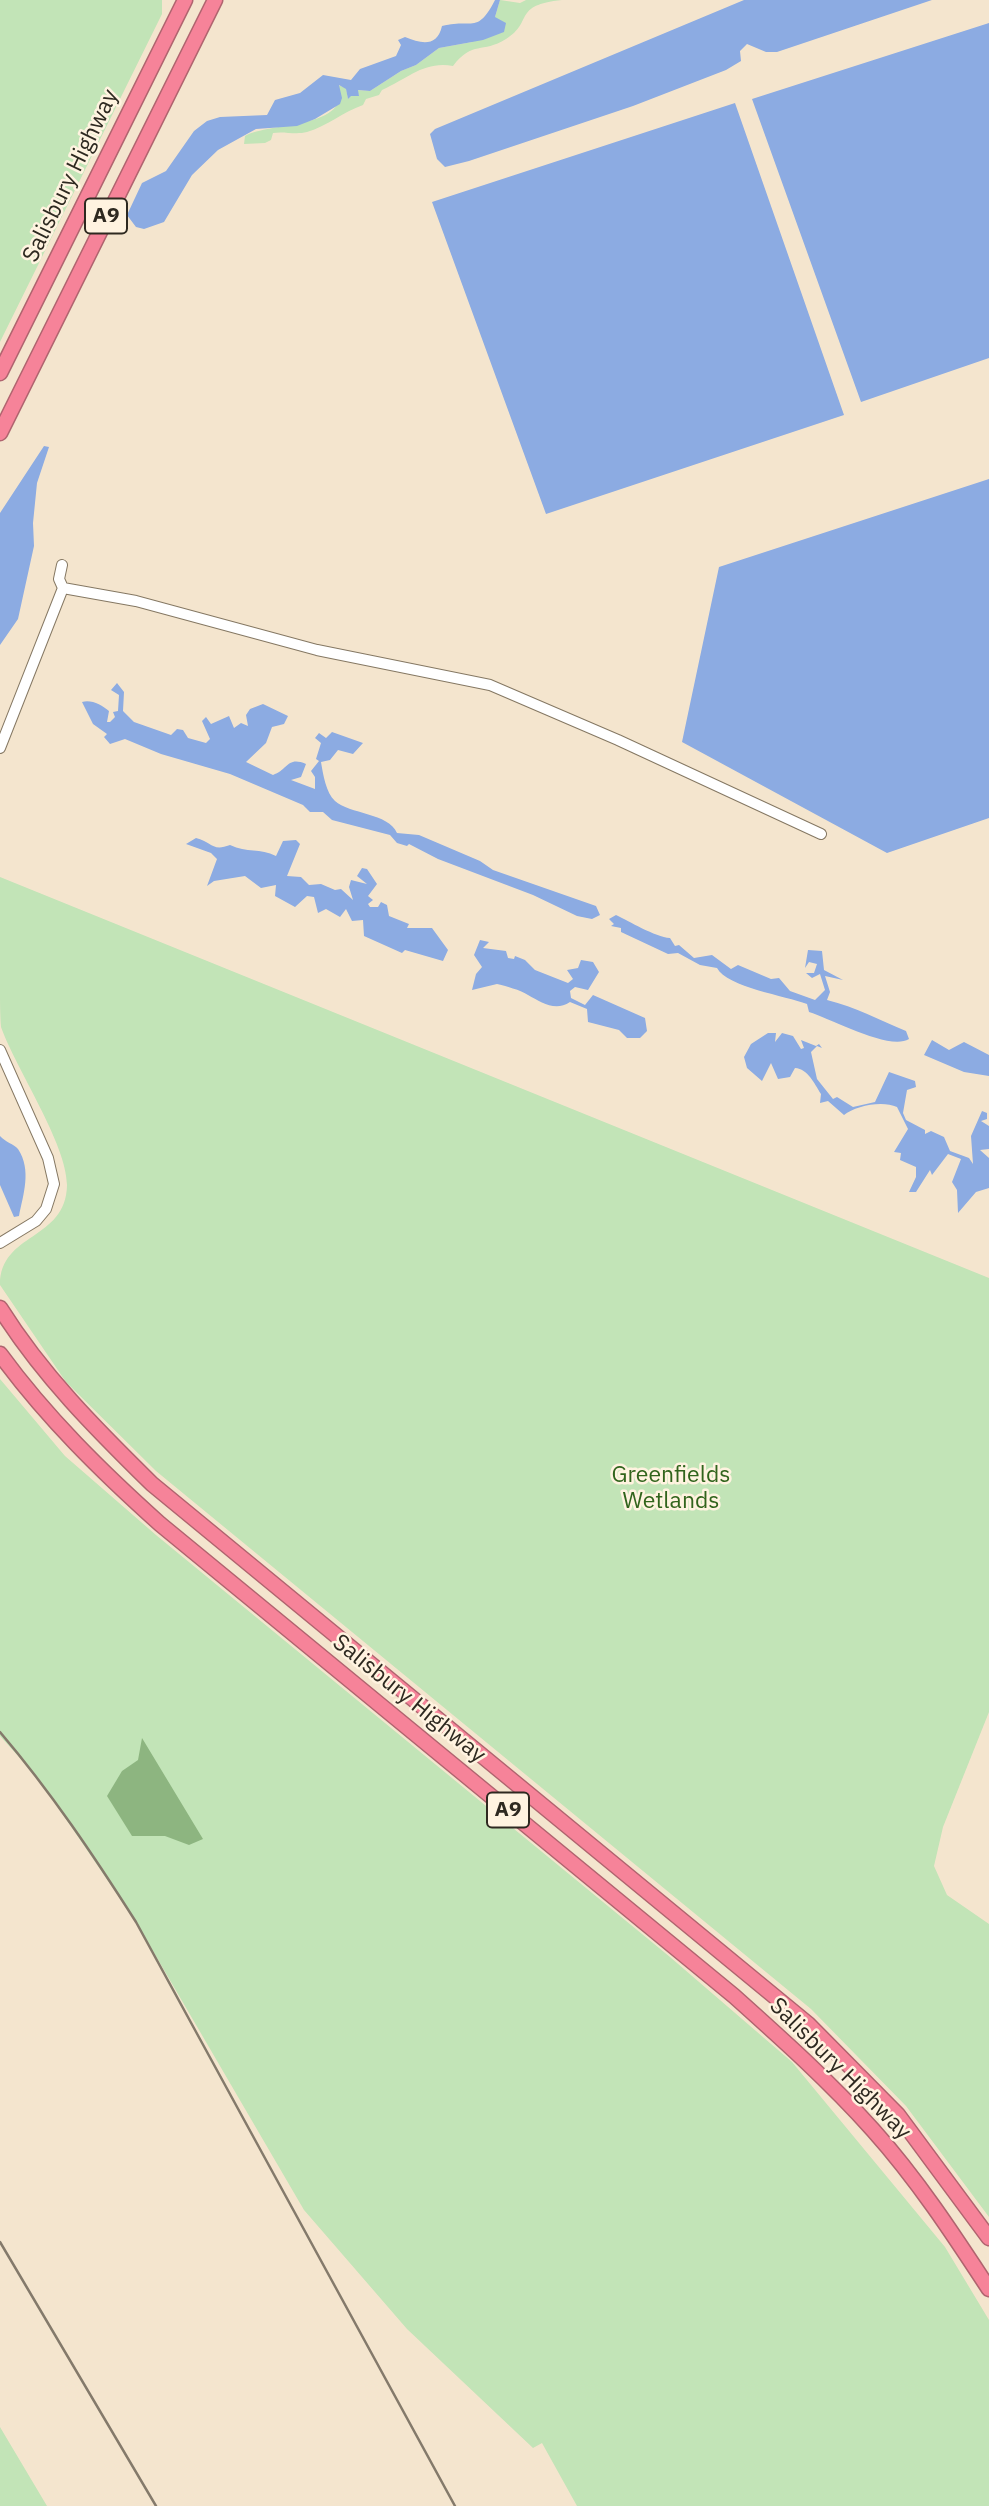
<!DOCTYPE html>
<style>
body{margin:0}
canvas{display:block;background:#f4e5ce}
</style>
<canvas width="989" height="2506"></canvas>
<script>
const ctx = document.querySelector('canvas').getContext('2d');
ctx.lineJoin = 'round';
function paint(path, color) {
  ctx.fillStyle = color;
  ctx.fill(path, 'evenodd');
}
function stroke(path, color, width, dash) {
  ctx.strokeStyle = color;
  ctx.lineWidth = width;
  ctx.lineCap = dash ? 'butt' : 'round';
  ctx.setLineDash(dash || []);
  ctx.stroke(path);
}
function drawText(font, color, halo, rows, align = 'center') {
  ctx.font = font + ' "IBM Plex Sans",sans-serif';
  ctx.lineWidth = 5;
  ctx.setLineDash([]);
  ctx.textBaseline = 'middle';
  ctx.strokeStyle = halo;
  ctx.fillStyle = color;
  for (const [text, x, y, turn = 0] of rows) {
    ctx.save();
    ctx.translate(x, y);
    ctx.rotate((+turn || 0) * Math.PI / 180);
    ctx.textAlign = isNaN(turn) ? turn : align;
    if (halo) ctx.strokeText(text, 0, 0);
    ctx.fillText(text, 0, 0);
    ctx.restore();
  }
}
const green = new Path2D(`
 M0 0H162V14L0 342Z
 M500 0 520 3 526 0H562C512 5 534 22 506 39 482 54 473 40 453 66 424 61 409 78 382 90L379 95 366 99 363 105C343 112 327 126 307 132 295 135 284 131 273 133L271 140 265 143 244 144 245 136C269 122 353 129 338 85L346 88 348 99 351 95 359 96 357 90 370 91 401 71 416 65 439 48 472 42 495 17Z
 M0 877 989 1278V1712L943 1827 934 1866 947 1895 989 1924V2217L906 2106 811 2009 156 1471 66 1382 0 1285C0 1232 66 1241 67 1185 67 1144 16 1069 1 1027 0 1015 0 997 0 984 0 949 0 913 0 877Z
 M0 1379 65 1456 156 1535 670 1957 792 2062 945 2247 989 2320V2506H577L542 2443 533 2448 407 2329 304 2210 136 1922 38 1778 0 1736Z
 M0 2427 47 2506H0Z`);
const forest = new Path2D(`
 M142 1738 203 1839 189 1845 165 1836H132L107 1796 122 1771 138 1760Z`);
const water = new Path2D(`
 M495 0H500L495 17 506 23 504 32 483 40 439 48 416 65 401 71 370 91 358 90 359 96H351L348 99 346 89 339 85 342 98 340 104 315 119 297 126 256 129 218 150 192 175 164 222 144 229 136 227 127 215 142 183 166 171 194 131 207 121 220 117 267 115 275 100 300 93 323 75 351 80 360 69 396 56 401 45 398 40 405 37C422 44 437 47 442 26 473 18 477 35 495 0Z
 M744 0H932L777 52H766L747 44 740 51 741 61 726 70 633 106 469 161 445 167 437 159 430 134 435 129Z
 M989 23V358L861 402 752 99Z
 M735 103 844 415 546 514 432 202Z
 M44 446 49 447 37 483 33 523 34 546 18 619 0 645V513Z
 M989 479V818L887 853 682 742 719 567Z
 M117 683 124 692 123 711 134 722 171 735 177 729 183 730 188 738 206 743 210 739 202 721 206 717 211 724 229 716 234 728 241 723 248 726 246 715 250 709 263 704 288 716 284 724 272 727 266 743 246 762 273 775C288 770 287 756 306 764L301 777 291 780 315 789V777L311 771 319 761 316 759 321 743 315 738 319 733 326 738 332 732 363 743 353 754 338 750 330 760 321 762C323 774 326 793 335 801 349 814 389 813 397 833L419 835 480 861 493 870 596 906 600 915 592 919 577 916 533 895 438 859 409 844 407 846 397 843 390 835 332 820 323 812H310L303 805 230 774 161 754 125 739 110 744 104 737 107 734 93 724 82 702C91 699 102 705 109 711L107 722H110L115 717 113 712 118 711 119 695 111 690Z
 M196 838C212 842 212 852 230 845 247 853 260 848 276 856L283 841 296 840 300 844 287 876 301 877 309 885 321 884 335 890 341 889 353 900 349 887 351 880 367 884 357 876 362 868 367 869 377 884 368 896 373 900 368 904 370 907H378L381 902 387 905 389 916 409 924 407 928H432L448 950 443 961 405 950 402 953 364 936 363 920 352 921 346 909 340 917 326 909 318 913 314 897 307 896 295 907 275 896 276 885 261 888 245 876 214 881 207 886 217 859 211 853 186 844Z
 M616 915C629 921 655 937 670 938L675 946 679 945 694 958 712 955 731 969 738 965 771 979 779 978 790 991 815 1000 825 990 820 974 812 978 806 973H814L817 964 809 962 805 968 808 950 822 951 824 970 843 980 825 976 830 992 827 1000C856 1007 879 1020 906 1031L909 1039C889 1051 832 1019 809 1012L807 1004C786 996 727 987 717 968L700 965 678 953 668 954 621 932V928L611 926 614 924 609 919Z
 M480 940 489 942 483 948 506 951 508 958 514 959 515 956 525 960 535 970 568 983 573 979 567 970 578 968 581 960 593 962 599 972 588 990 575 987 570 991 571 998 585 1005 593 995 645 1018 647 1031 640 1038H627L619 1030 588 1022 587 1009 570 1002C555 1012 541 1002 528 995 521 990 505 986 497 984L472 990 476 974 482 967 474 955Z
 M768 1033H776L775 1042 782 1033 793 1036 801 1049 804 1048 801 1040 816 1046 819 1044 822 1048 817 1046 811 1052 817 1079 833 1099 837 1097 853 1107 875 1102 889 1072 915 1081 916 1087 907 1090 903 1113 906 1120 925 1130V1134L931 1131 944 1137 950 1151 969 1158 973 1164 971 1136 982 1111 987 1113V1119L981 1121 989 1126V1149L980 1150 989 1158V1188L976 1192 958 1213 957 1190 952 1182 961 1159 948 1154 932 1175 930 1170 916 1192H909L916 1177V1167L900 1160 901 1153 894 1152 908 1129 897 1107C882 1100 855 1106 844 1115L828 1101 820 1103 821 1094C814 1083 808 1069 795 1068L790 1077 778 1079 771 1063 762 1081 747 1068 744 1057 751 1044Z
 M932 1040 949 1050 964 1042 989 1055V1076L964 1072 924 1055Z
 M0 1136C5 1142 14 1144 18 1149 32 1170 23 1195 19 1216L14 1217 0 1185Z`);
const minor = new Path2D(`
 M63 588 136 601 317 650 490 685 618 740 821 834
 M0 748 63 588 59 579 62 565
 M0 1050 48 1158 54 1184 46 1209 36 1221 0 1243`);
const highway = new Path2D(`
 M0 373 185 0
 M0 433 215 0
 M0 1308C42 1375 96 1429 152 1484L808 2024 898 2115 989 2238
 M0 1354C46 1417 102 1472 160 1524L734 1996C782 2039 830 2082 873 2130 917 2179 953 2234 989 2289`);
const rail = new Path2D(`
 M0 1732C51 1792 94 1856 136 1922L455 2506
 M0 2242 156 2506`);
const shields = [
 [106,216,42],
 [508,1810,42]
];
const shieldNames = [
 ["A9",106,216],
 ["A9",508,1810]
];
const streetNames = [
 ["Salisbury Highway",71,176,-64],
 ["Salisbury Highway",409,1699,39],
 ["Salisbury Highway",840,2069,45]
];
const parkNames = [
 ["Greenfields",671,1475],
 ["Wetlands",671,1501]
];
paint(green, '#c2e4b7');
paint(forest, '#8db580');
paint(water, '#8cabe2');
stroke(minor, '#857863', 12);
stroke(highway, '#b0646f', 17);
stroke(minor, '#fff', 10);
stroke(highway, '#f68399', 14);
stroke(rail, '#847a6b', 2.5);
for (const [x, y, w] of shields) {
  const box = new Path2D();
  box.roundRect(x - w / 2, y - 17.5, w, 35, 5);
  ctx.fillStyle = '#fff3e0';
  ctx.fill(box);
  stroke(box, '#2e2920', 2);
}
drawText('bold 21px', '#2e2920', null, shieldNames);
drawText('23px', '#2e2920', '#fff3e0', streetNames);
drawText('23px', '#31641c', '#fff3e0', parkNames);
</script>
